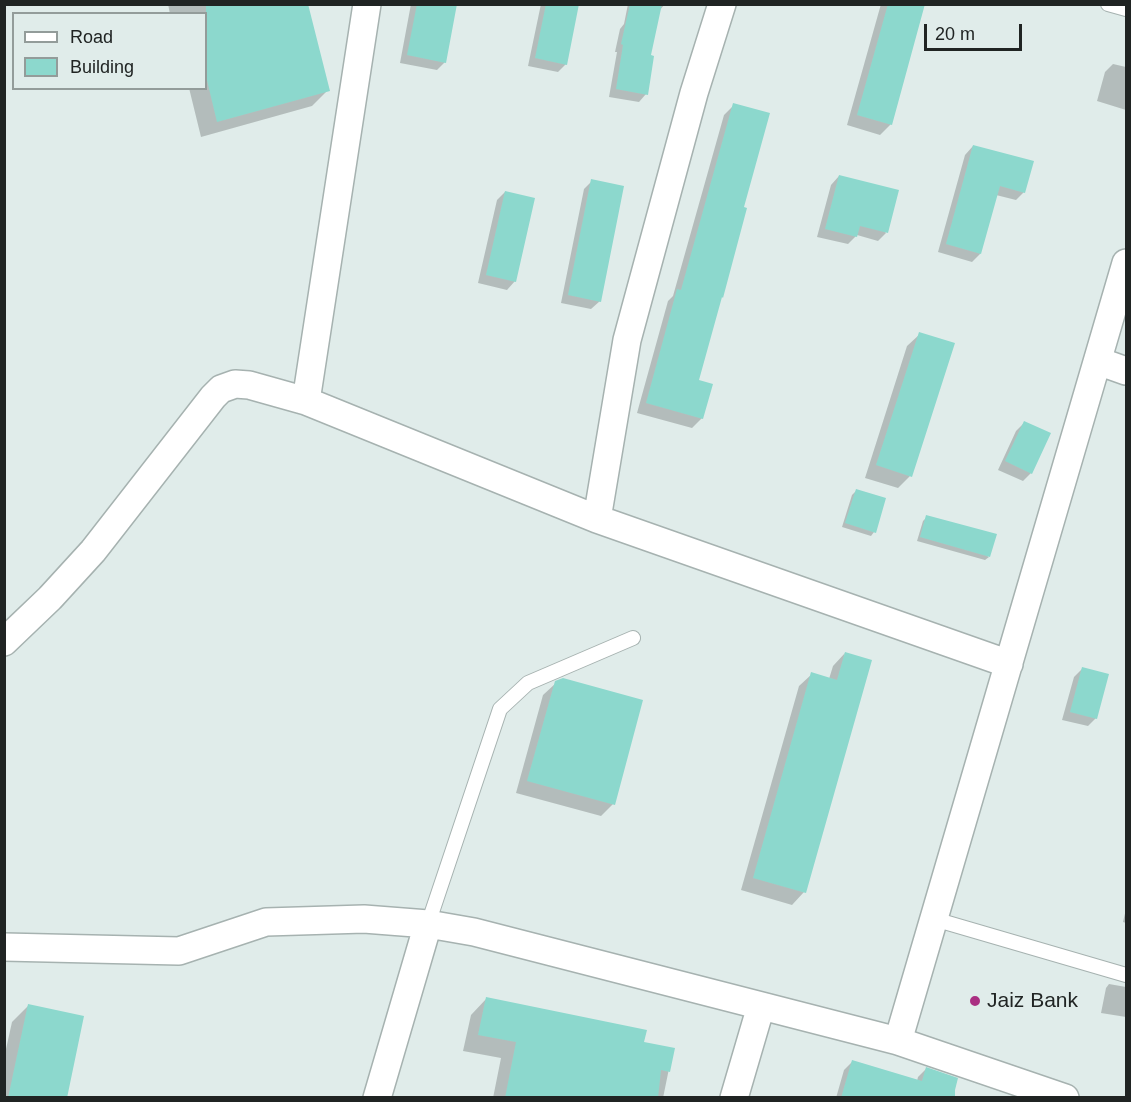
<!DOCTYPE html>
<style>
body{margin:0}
#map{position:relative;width:1131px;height:1102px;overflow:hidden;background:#e0ecea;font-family:Arial,sans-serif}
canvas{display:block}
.frame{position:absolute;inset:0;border:6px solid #202423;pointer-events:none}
.legend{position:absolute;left:12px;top:12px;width:195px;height:78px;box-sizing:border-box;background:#e0ecea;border:2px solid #939c9a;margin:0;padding:8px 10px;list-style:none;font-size:18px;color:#202423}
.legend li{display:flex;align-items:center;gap:12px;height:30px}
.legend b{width:30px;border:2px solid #939c9a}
.scale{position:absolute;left:924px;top:24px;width:98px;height:27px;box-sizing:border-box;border:3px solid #202423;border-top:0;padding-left:8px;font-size:18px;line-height:21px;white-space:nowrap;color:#202423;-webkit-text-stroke:4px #e0ecea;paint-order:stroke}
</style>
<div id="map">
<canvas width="1131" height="1102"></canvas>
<div class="frame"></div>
<ul class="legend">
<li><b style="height:8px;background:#fff"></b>Road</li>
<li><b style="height:16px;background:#8cd8cd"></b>Building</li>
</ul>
<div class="scale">20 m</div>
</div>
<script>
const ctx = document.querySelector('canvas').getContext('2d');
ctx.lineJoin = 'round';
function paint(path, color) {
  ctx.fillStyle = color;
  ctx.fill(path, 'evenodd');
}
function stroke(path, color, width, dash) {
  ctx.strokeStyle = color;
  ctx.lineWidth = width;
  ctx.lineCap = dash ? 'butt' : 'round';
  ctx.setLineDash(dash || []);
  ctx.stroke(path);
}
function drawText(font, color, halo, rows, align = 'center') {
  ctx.font = font + ' Arial,sans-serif';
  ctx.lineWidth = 6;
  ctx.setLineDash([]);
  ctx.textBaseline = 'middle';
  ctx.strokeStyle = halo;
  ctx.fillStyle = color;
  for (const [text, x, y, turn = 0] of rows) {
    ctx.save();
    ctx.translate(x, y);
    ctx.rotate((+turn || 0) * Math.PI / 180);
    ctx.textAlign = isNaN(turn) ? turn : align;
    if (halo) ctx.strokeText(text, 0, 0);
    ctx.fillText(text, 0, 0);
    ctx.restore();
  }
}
const shadow = new Path2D(`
 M168 4H307L328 90 312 106 201 137 189 88H206V14H170Z
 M411 4H456L445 62 437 70 400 63Z
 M541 4H578L566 64 558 72 528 66Z
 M628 4H665L659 11 649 56 646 94 639 102 609 97 617 52H615L620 29 624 24Z
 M881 4H924L891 124 880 135 847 125Z
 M1113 64 1126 67V110L1097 101 1105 72Z
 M734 105 697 381 702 418 692 428 637 413 668 301 673 296 724 115Z
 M973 146 1024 192 1016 200 996 195 980 254 972 262 938 252 965 155Z
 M839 176 886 233 878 241 857 235 848 244 817 237 831 185Z
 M592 181 600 301 591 309 561 303 584 189Z
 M505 192 515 281 507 290 478 283 497 200Z
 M920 334 910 476 898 488 865 478 907 346Z
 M1024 423 1031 473 1023 481 998 470 1016 431Z
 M856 491 874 532 871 536 842 527 852 495Z
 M927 517 989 557 985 560 917 541 923 521Z
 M845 653 804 892 792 905 741 890 799 686 812 674 829 679 833 666Z
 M1082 669 1096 718 1088 726 1062 720 1074 677Z
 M556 683 613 804 601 816 516 793 543 695Z
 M1126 909V923L1123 922Z
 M1109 984 1126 987V1017L1101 1013 1106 988Z
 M487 998 643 1043 673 1049 663 1098H493L501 1058 463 1051 471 1015Z
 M28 1006 66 1098H4V1058L12 1022Z
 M852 1062 917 1081 918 1077 926 1069 951 1098H836L844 1070Z`);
const building = new Path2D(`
 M206 4H308L330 91 217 122 206 76Z
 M417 4H457L446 63 407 55Z
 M546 4H579L567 65 535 58Z
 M630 4H662L651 55 654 56 648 95 616 89 623 45 621 44Z
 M888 4H925L892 125 857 115Z
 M733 103 770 113 744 207 747 208 723 298 722 297 699 380 713 384 703 419 646 403 677 289 681 290Z
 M973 145 1034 161 1025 193 1000 186 981 254 946 244Z
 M839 175 899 190 888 233 860 226 857 237 825 229Z
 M591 179 624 186 601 302 568 295Z
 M505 191 535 198 516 282 486 275Z
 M919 332 955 343 912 477 876 465Z
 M1024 421 1051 433 1032 474 1005 461Z
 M856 489 886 498 876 533 845 523Z
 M926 515 997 534 990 557 920 537Z
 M845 652 872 660 806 893 753 878 811 672 837 680Z
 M1082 667 1109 674 1097 719 1070 712Z
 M563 678 643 700 615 805 527 781 555 681Z
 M486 997 647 1030 644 1042 675 1048 670 1072 661 1070 658 1098H505L516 1042 478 1035Z
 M28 1004 84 1016 67 1098H8Z
 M852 1060 922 1081 926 1067 958 1078 955 1090V1098H841Z`);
const lane = new Path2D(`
 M1108 4 1126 9
 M934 919 1126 975
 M428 924 500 709 528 683 633 638`);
const street = new Path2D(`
 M1098 361 1126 371
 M306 401 367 4
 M597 519 627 340 694 93 722 4
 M4 642 50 598 93 551 213 397 221 389 235 384 249 385 306 401 597 519 1009 664
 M4 947 179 951 266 922 364 919 428 924 474 932 898 1041 1065 1098
 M898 1041 1126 263
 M377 1098 428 924
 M734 1098 761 1006`);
const markers = [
 [975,1001,6,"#aa2f82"]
];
const poiNames = [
 ["Jaiz Bank",987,1001]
];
paint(shadow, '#0003');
paint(building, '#8cd8cd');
stroke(lane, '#a6b2b0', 16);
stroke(street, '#a6b2b0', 30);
stroke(lane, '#fff', 14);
stroke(street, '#fff', 27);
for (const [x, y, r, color] of markers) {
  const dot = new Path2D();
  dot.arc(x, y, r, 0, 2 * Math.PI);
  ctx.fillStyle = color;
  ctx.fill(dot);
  stroke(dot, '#e0ecea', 2);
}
drawText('21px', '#202423', '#e0ecea', poiNames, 'left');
</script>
